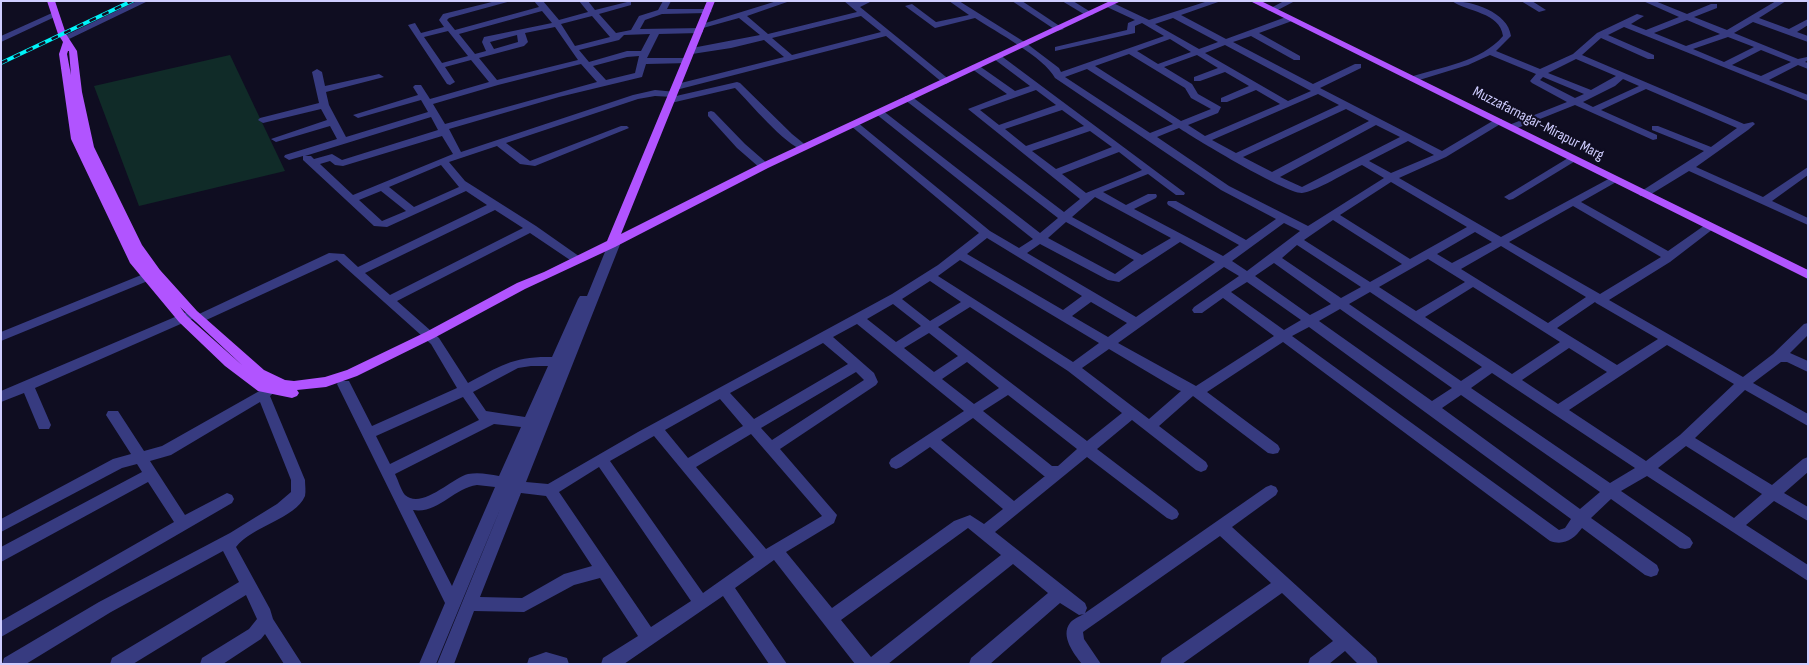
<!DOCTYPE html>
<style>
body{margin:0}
#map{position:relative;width:1809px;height:665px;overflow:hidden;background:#0f0d21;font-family:"Sofia Sans Condensed",sans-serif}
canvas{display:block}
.frame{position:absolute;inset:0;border:2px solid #cfcdff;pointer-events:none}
</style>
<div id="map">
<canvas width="1809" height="665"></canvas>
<div class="frame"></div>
</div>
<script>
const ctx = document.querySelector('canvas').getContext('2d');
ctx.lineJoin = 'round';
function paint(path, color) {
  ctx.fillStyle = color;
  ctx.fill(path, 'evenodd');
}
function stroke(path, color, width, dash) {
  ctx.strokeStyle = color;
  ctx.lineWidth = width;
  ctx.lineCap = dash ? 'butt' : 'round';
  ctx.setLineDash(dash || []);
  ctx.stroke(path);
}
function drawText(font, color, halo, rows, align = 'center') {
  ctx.font = font + ' "Sofia Sans Condensed",sans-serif';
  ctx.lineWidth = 4.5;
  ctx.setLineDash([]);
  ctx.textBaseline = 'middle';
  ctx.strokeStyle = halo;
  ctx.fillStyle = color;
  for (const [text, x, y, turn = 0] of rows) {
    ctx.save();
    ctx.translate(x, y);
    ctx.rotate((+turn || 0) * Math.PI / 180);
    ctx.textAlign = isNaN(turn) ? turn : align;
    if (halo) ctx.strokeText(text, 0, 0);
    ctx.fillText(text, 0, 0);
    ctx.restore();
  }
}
const green = new Path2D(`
 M230 55 285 171 139 206 94 86Z`);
const minor = new Path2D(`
 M137 1H148L67 40 60 38Z
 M496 1H511L449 18 447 20 455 30 539 7 534 1H543L559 20 588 12 579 1H588L595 10 631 1V5L599 14 616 33 631 30 639 16 658 10 663 1H671L667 9H708L712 11 708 13 662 14 645 20 640 29 703 28V32L700 33 659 34 647 58H687L690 59V63L646 64 642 77 559 97 449 129 461 152 633 95 655 90 676 92V96L737 82 740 83 792 134 808 147 803 150C785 145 750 103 735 88L671 103 666 100 673 97 655 96 638 99 506 143 530 161 621 126H627L629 128 535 166 520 164 497 146 449 162 465 181 536 226 583 259 577 263 573 262 530 233 397 301 439 338 468 383C500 366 514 356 552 357L578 299 580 296H587L609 242 615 238 621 242 526 482 548 484 638 432 892 294 938 265 979 233 851 126V122H857L990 231 1019 248 1033 239 876 114V110H882L1040 233 1058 218 905 100V96H911L1064 212 1080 199 968 109 1007 94 972 69V65H978L1015 91 1030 86 994 59V55H1000L1185 193 1184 195H1176L1148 174 1103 192 1126 205 1148 194H1156L1157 196 1156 198 1134 209 1223 256 1239 245 1168 205 1167 203 1168 201H1176L1246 240 1276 219 1221 190 1055 78C1044 57 996 32 975 18L935 28 905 6 912 4 936 22 969 15 949 1H959L1026 43 1059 68 1061 72 1164 36 1142 23 1135 26V33L1055 51V47L1127 30 1128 23 1135 20 1107 7V3H1113L1149 20 1208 1H1221L1181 15 1226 39 1286 17H1292V21L1259 33 1300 56V60H1294L1251 36 1233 42 1313 84 1355 64H1361V68L1320 88 1442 151 1496 119H1502V123L1446 157 1399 178 1501 237 1614 176 1619 179 1618 181 1581 202 1668 251 1705 225H1713L1715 227 1713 229 1670 262 1609 300 1743 377 1773 354 1804 324 1808 323V335L1790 353 1808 361V372L1787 362H1781L1753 383 1808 414V426L1745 390 1695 438 1772 485 1803 459 1808 457V472L1784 493 1808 507V521L1774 501 1746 525 1808 565V581L1647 476 1621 491 1690 538 1693 543 1690 548 1685 549 1680 548 1611 499 1591 518 1657 565 1659 570 1657 575 1651 577 1645 575 1582 528C1574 539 1564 546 1550 541L1283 342 1207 392 1278 445 1280 449 1278 453 1273 454 1268 453 1193 396 1159 426 1206 462 1208 466 1206 470 1201 472 1196 470 1132 420 1097 449 1177 510 1179 514 1177 518 1172 520 1167 518 1087 457 995 532 1085 603 1087 608 1085 613 1266 487 1271 485 1276 487 1278 491 1276 495 1232 527 1376 658 1378 664H1358L1345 651 1329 664H1308L1310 658 1333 641 1282 593 1182 664H1160L1162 658 1271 583 1220 536 1083 632 1084 639 1101 664H1082C1074 654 1060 636 1070 623 1073 619 1080 616 1084 614L1079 615 1060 603 990 664H969L971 658 1048 593 1013 564 888 664H855L774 560 735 588 787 664H769L723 596 624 664H601L603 658 638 636 600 578 574 585 524 612 474 611 454 664H437L501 507 436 664H419L445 603 337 384 339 381H349L372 426 457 388 431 344 337 260 202 322 198 323 192 319 35 388 51 425 49 429H39L24 393 1 402V391L189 311 193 310 199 314 329 253 344 254 358 267 487 205 466 191 387 227 374 226 303 160V156L289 160 284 157 285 155 337 139 330 126 276 142 271 139 327 120 321 109 263 123 258 120 260 118 319 103 312 72 317 69 322 72 325 86 379 74 384 77 326 92 329 105 346 137 428 112 421 100 358 118 353 115 418 95 413 87 415 85H421L430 99 489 82 471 60 445 67 455 82 450 85 447 84 408 25 415 23 421 33 444 27 439 20 443 14ZM542 11 552 23 484 37 482 42 486 51 475 54 459 34ZM592 16 610 37 575 46 561 24ZM1173 18 1218 42 1199 49 1155 24ZM555 27 578 60 497 80 479 58 524 46 528 42 525 33ZM448 31 468 56 442 63 424 37ZM650 34 641 51H627L589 62 579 50 619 40 624 35ZM517 35 518 42 494 49 490 42ZM1170 39 1191 52 1158 64 1137 51ZM1225 45 1309 90 1311 91 1288 101 1205 53ZM1129 54 1185 88 1191 98 1211 109 1181 121 1095 66ZM1197 55 1218 68 1194 77V81H1200L1225 72 1249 86 1221 98V102H1227L1256 90 1280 104 1205 136 1188 125 1218 113 1221 107 1198 94 1192 84 1164 67ZM639 56 635 73 606 80 593 66 627 57ZM581 64 597 82 445 124 433 104 498 85ZM1087 69 1173 124 1150 133 1065 77ZM1036 90 1056 105 999 125 980 110ZM1318 94 1339 105 1236 153 1212 140ZM1346 109 1369 121 1272 172 1243 157ZM1062 110 1084 126 1026 146 1005 129ZM431 117 438 130 342 160 332 154 314 159 311 156H305ZM1376 125 1400 137 1302 187 1280 177ZM1179 128C1197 140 1287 194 1302 193 1315 192 1348 171 1362 165L1384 178 1308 226 1229 186 1157 137ZM1090 131 1112 147 1056 169 1032 151ZM442 136 453 154 353 195 320 164 330 161 335 165 343 166ZM1408 141 1434 155 1391 173 1369 161ZM1119 152 1142 170 1086 193 1062 174ZM441 165 459 187 414 207 389 187ZM1391 182 1467 227 1410 259 1340 215ZM381 191 406 211 382 221 359 200ZM1095 197 1171 238 1142 255 1072 217ZM1573 206 1661 257 1600 294 1509 242ZM495 210 523 228 390 295 365 273ZM1333 220 1402 264 1370 282 1304 240ZM1066 222 1134 260 1115 274 1048 238ZM1284 223 1300 231 1247 271 1232 261ZM1475 232 1492 242 1452 263 1437 254ZM987 238 1082 296 1063 310 967 254ZM1180 242 1215 262 1136 317 1027 253 1040 244 1108 280 1119 282ZM1297 245 1361 287 1341 298 1282 258ZM1501 246 1586 297 1548 323 1461 269ZM1428 259 1465 282 1416 311 1379 287ZM960 260 1099 343 1073 362 938 276ZM1274 263 1331 304 1310 315 1255 276ZM1224 267 1239 276 1194 307 1192 310 1194 313H1202L1223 298 1274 336 1196 386 1118 343ZM930 281 961 302 930 321 902 299ZM1247 282 1301 320 1284 330 1231 292ZM1473 287 1560 342 1512 374 1425 317ZM1370 292 1482 367 1461 381 1349 304ZM1091 302 1127 323 1108 337 1072 316ZM1595 302 1596 303 1658 339 1617 365 1557 328ZM893 304 921 326 896 342 867 319ZM970 307 1068 371 1122 413 1087 441 938 327ZM1340 309 1452 388 1432 401 1319 321ZM857 324 964 411 891 459 889 463 891 467 896 469 901 467 930 447 1003 509 984 524 970 515 954 521 832 608 786 552 834 523 837 515 780 449 876 385 878 382 874 373 833 337ZM1309 327 1571 519 1565 528 1559 530 1292 336ZM929 333 958 356 934 372 904 348ZM823 343 848 364 754 419 730 393ZM1667 345 1734 384 1680 435 1646 461 1569 410ZM1569 348 1607 372 1558 404 1522 380ZM1109 349 1178 390 1181 391 1149 419 1082 368ZM967 362 999 388 974 404 942 379ZM531 366H548L525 417 486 411 473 392 518 368ZM856 372 864 380 772 440 761 428ZM1492 373 1635 468 1610 483 1471 388ZM1008 395 1077 449 1058 466H1052L983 411ZM1461 395 1600 492 1580 509 1442 408ZM463 397 479 420 390 464 376 436ZM720 399 743 426 688 458 665 430ZM973 418 1044 476H1045L1014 501 941 440ZM494 424 521 427 499 476C489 474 478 472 468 474 452 478 422 510 405 495 401 490 398 480 395 474ZM751 434 822 516 766 549 696 467ZM654 436 754 557 703 593 610 461ZM1686 446 1762 494 1734 518 1658 468ZM599 467 691 601 651 627 559 492ZM477 485 495 487 452 586 413 510C439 514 453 488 477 485ZM521 493 546 496 592 566 564 574 522 598 480 597ZM968 528 1001 555 871 657 841 620Z
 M777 1H790L747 16 768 34 857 12 844 1H872L860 7 951 81 946 84 943 83 886 36 676 90 673 89V85L784 57 764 40 731 48 692 54 688 51 692 48 760 35 739 18 703 28 699 25ZM861 16 881 32 792 55 772 38Z
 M1012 1H1022L1064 29 1057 31Z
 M1062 1H1073L1094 14 1087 16Z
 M1284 1H1295L1274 12 1267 10Z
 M1452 1C1472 1 1508 12 1511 36L1496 51 1540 69 1573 54 1597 33 1637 14 1644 16 1631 24 1646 30 1679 17 1643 1H1655L1687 14 1711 4H1717V8L1694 17 1727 30 1776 1H1786L1759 18 1789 29 1808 19V25L1797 32 1808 36V42L1753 22 1734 33 1798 59 1807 57 1808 60 1805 62 1808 63V69L1798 65 1769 80 1808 95V101L1624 27 1608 35 1654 55V59H1648L1601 38 1582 55 1744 124 1753 122 1755 124 1748 130 1696 167 1763 197 1808 167V175L1772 201 1808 218V225L1689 171 1648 196H1640L1639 194 1640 192 1704 151 1652 130V126H1658L1711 147 1737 128 1646 89 1601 110 1657 135V139L1653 140 1575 105 1515 129H1509V125L1567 102 1532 83 1530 81 1536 74 1490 55 1468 65 1416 81H1410V77C1441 67 1481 62 1503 36 1500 12 1467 12 1452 1ZM1687 20 1720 34 1686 46 1654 33ZM1728 37 1754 47 1724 62 1693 49ZM1761 50 1791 62 1761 76 1732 65ZM1576 59 1616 76 1591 90 1548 73ZM1543 77 1584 94 1575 98 1540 80ZM1623 79 1639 86 1593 107 1583 102 1615 86Z
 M1521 1H1532L1546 10 1539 12Z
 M52 13 59 15 1 42V36Z
 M711 111 714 112 745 144 768 164V168H760L737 148 708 116V112Z
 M1573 155 1578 158 1577 160 1513 199 1509 200 1504 197Z
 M156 269 160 270 162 273 160 276 1 341V332Z
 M270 385 275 387 277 390 270 396 305 480C305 485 306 491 305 496 295 519 252 526 236 547L270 609 273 619 302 664H284L265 634 261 639 223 664H200L202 658 249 629 257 619 246 595 133 664H110L112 658 239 582 223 551 111 612 26 664H2L4 658 99 602 230 533 277 504 291 492V480L260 402 171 455 150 461 185 515 227 493 232 495 234 499 232 503 1 637V621L174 522 148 482 1 562V547L142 472 137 464 122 468 1 532V519L113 459 131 454 106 415 108 411H118L144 451 162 446Z
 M546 652 567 658 569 664H527L529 658Z`);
const major = new Path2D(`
 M47 1H55L66 34 77 51 82 92 94 147 142 245 160 270 197 311 264 370 285 380 294 381 325 377 347 370 426 332 517 283 544 272 607 241 707 1H715L621 234 760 164 1110 1H1121L768 168 615 247 525 289 434 338 357 376 326 387 297 390 299 393 297 396 292 398 258 391 225 366 179 322 130 263 71 139 59 54 63 42 58 34ZM68 51H69L71 75 67 54ZM180 307 243 366 187 316Z
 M1250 1H1261L1808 270V279Z`);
const rail = new Path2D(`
 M1 63 132 1`);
const farStreetnames = [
 ["Muzzafarnagar-Mirapur Marg",1538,124,27]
];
paint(green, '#102b28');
paint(minor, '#373b80');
paint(major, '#b154ff');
stroke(rail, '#00f3f8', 4);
stroke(rail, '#0f0d21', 2.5, [7]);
drawText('15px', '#cfcdff', '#0f0d21', farStreetnames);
</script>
